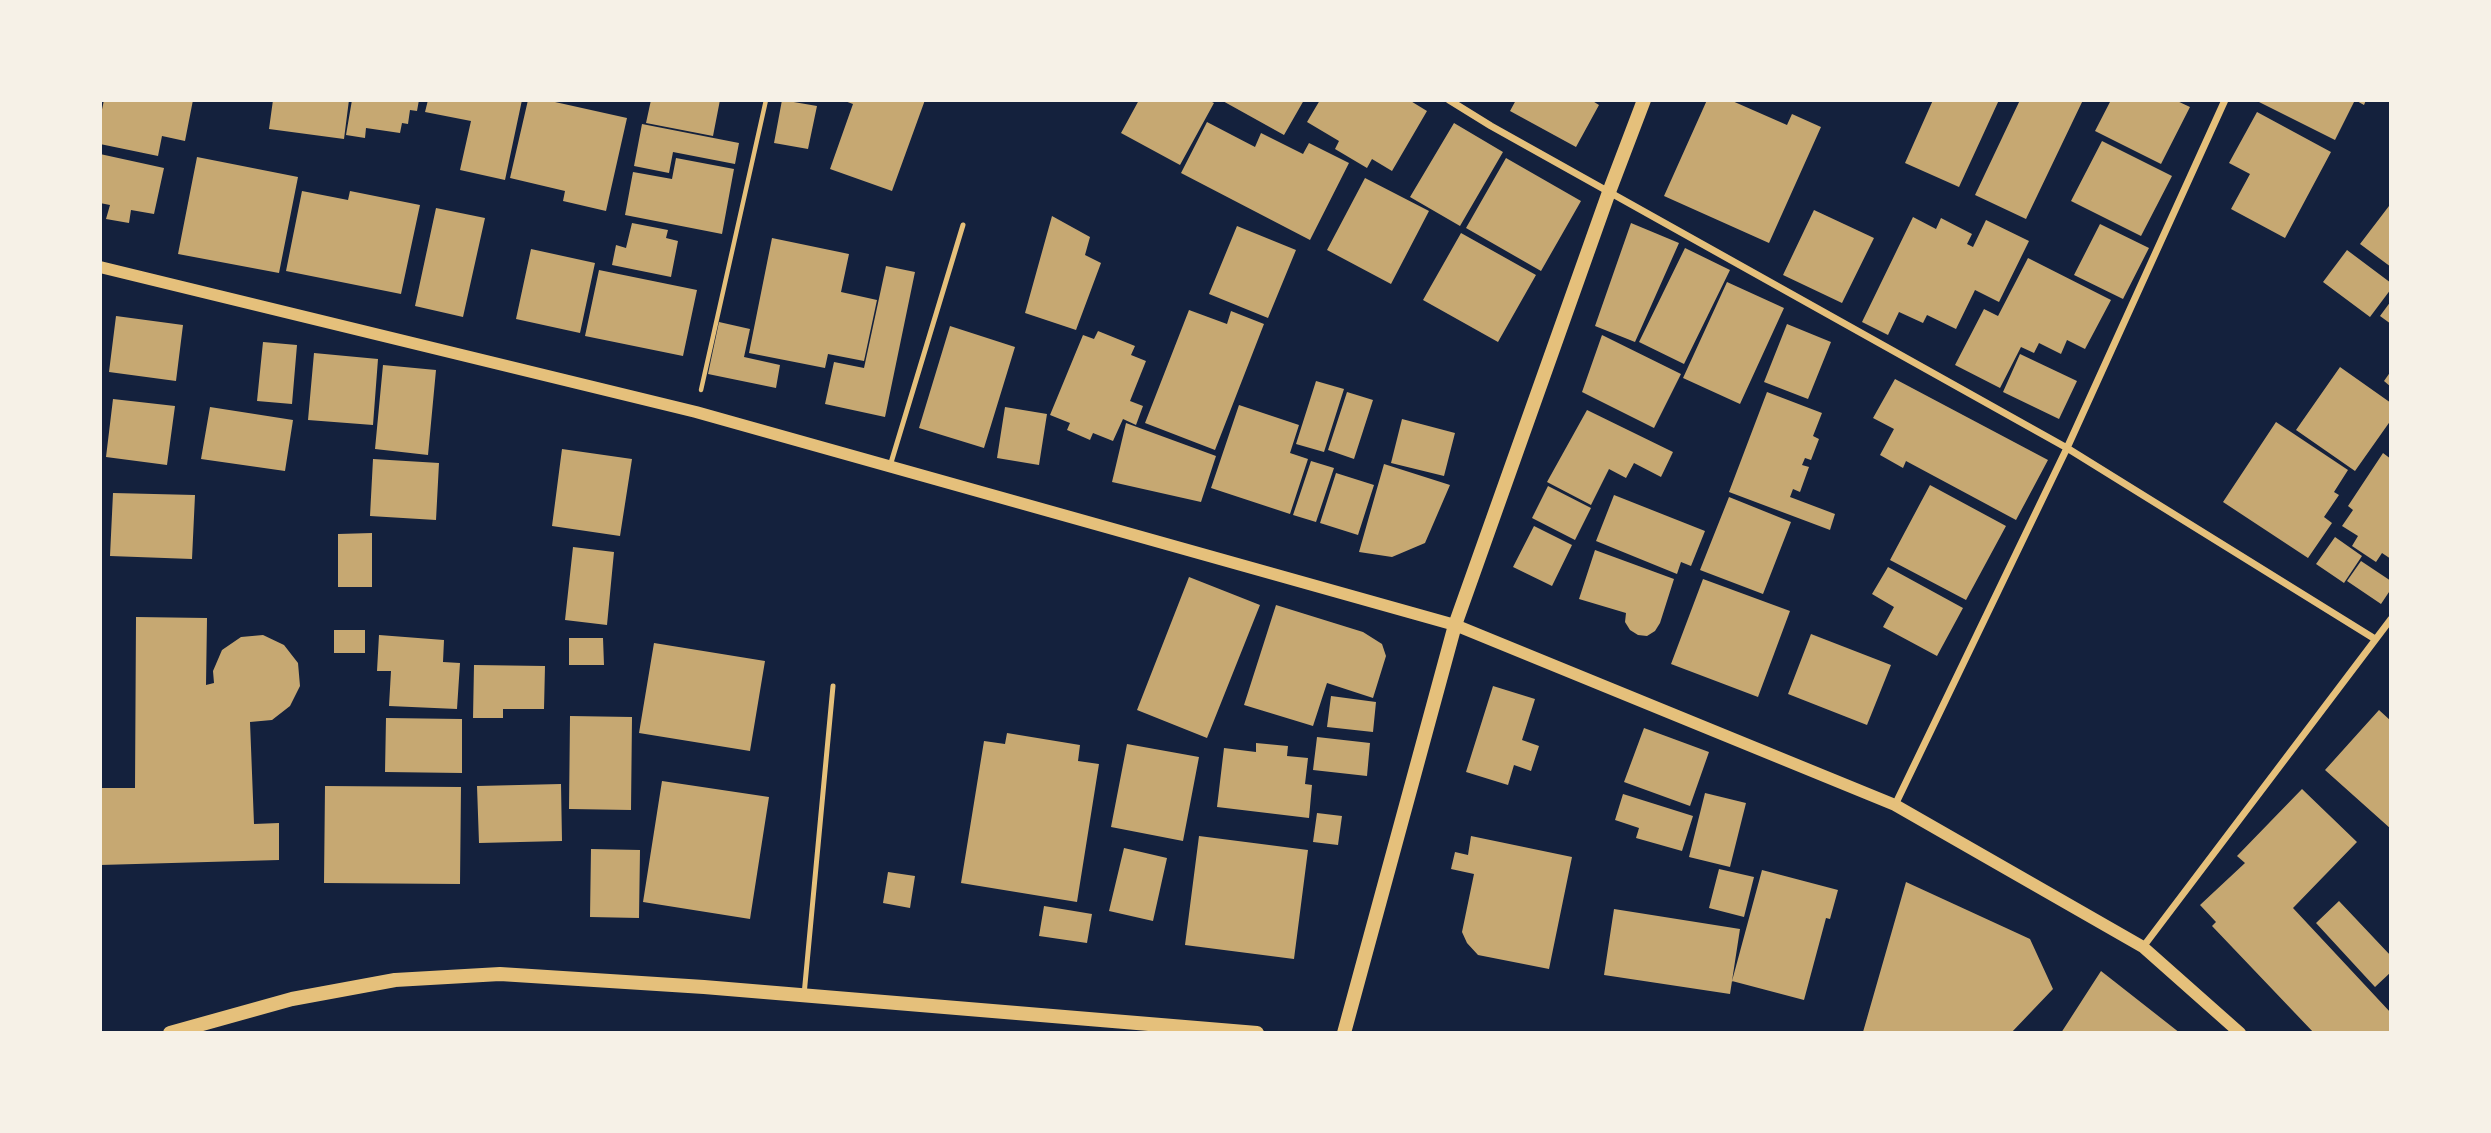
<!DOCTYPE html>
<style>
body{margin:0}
#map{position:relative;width:2491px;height:1133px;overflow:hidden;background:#14213d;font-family:"Noto Serif",serif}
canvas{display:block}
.frame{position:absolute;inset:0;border:102px solid #f6f1e7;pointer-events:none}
</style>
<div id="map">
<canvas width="2491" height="1133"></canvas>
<div class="frame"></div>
</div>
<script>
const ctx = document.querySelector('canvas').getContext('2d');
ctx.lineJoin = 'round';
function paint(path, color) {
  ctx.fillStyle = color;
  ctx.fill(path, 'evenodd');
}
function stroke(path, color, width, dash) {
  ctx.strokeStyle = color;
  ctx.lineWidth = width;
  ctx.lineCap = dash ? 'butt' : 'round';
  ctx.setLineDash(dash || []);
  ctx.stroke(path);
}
const building = new Path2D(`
 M104 100 136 102 137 100H193L185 141 162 136 158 156 100 144V119Z
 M273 100H349L344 139 269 129Z
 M352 100H419L417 111 410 110 408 124 402 123 400 133 366 128 365 138 346 135Z
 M428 100H522L505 180 460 170 471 121 425 112Z
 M528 100H546L627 118 606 211 563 201 565 191 510 178Z
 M651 100H720L713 136 646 123Z
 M782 100 817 106 808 149 774 143Z
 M842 100H925L892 191 830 169 853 104Z
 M1139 100H1208L1214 103 1180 165 1121 133Z
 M1221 100H1304L1284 135Z
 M1320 100H1409L1427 111 1392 171 1372 159 1367 168 1335 149 1339 141 1307 122Z
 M1516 100H1591L1599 105 1576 147 1510 111Z
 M1707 100H1730L1787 125 1792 114 1821 127 1769 243 1664 196Z
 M1933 100H1999L1959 187 1905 163Z
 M2020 100H2083L2026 219 1975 195Z
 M2111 100H2175L2190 107 2161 164 2095 131Z
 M2255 100H2366L2364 105 2355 100 2335 140Z
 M2257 112 2331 152 2285 238 2231 209 2250 174 2229 163Z
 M1207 122 1255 147 1261 133 1303 154 1309 143 1349 163 1310 240 1181 173Z
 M1454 123 1503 152 1460 226 1410 197Z
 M642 124 739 143 735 164 673 152 669 173 634 166Z
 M2102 141 2172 176 2141 236 2071 201Z
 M100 154 164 168 154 214 131 210 129 223 106 219 110 205 100 203Z
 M197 157 298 177 279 273 178 254Z
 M676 158 734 169 722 234 625 215 633 172 672 179Z
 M1506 158 1581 201 1541 271 1466 228Z
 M1365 178 1429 211 1391 284 1327 250Z
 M302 191 348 200 350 191 420 205 401 294 286 271Z
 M2389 206 2391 207V267L2360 244Z
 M436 208 485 218 463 317 415 306Z
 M1814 210 1874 238 1842 303 1783 275Z
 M1052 216 1090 237 1085 255 1101 263 1076 330 1025 313Z
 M1913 217 1936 229 1941 218 1972 234 1967 244 1973 247 1986 220 2029 241 1999 302 1975 290 1956 329 1927 315 1923 323 1899 312 1888 335 1862 322Z
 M632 223 668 230 666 238 678 241 671 277 612 265 616 245 626 248Z
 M1631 223 1679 243 1635 342 1595 326Z
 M2100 224 2149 248 2123 299 2074 275Z
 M1237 226 1296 250 1268 318 1209 294Z
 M1461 233 1536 275 1498 342 1423 300Z
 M772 238 849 254 841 292 877 300 864 361 828 354 825 368 749 353Z
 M1685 248 1730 270 1684 364 1639 342Z
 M531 249 595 263 580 333 516 319Z
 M2347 250 2391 283V289L2370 317 2323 282Z
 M2028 258 2111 300 2085 349 2067 340 2061 354 2039 343 2034 353 2021 347 2000 388 1955 365 1984 309 1998 316Z
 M886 266 915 272 885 417 825 404 834 362 864 368Z
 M599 270 697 290 683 356 585 336Z
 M1727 282 1784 308 1740 404 1683 378Z
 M2391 301V324L2380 316Z
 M1189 310 1227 324 1231 311 1264 324 1215 450 1145 423Z
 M116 316 183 325 176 381 109 372Z
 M719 322 750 329 744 357 780 365 776 388 708 374Z
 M1787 324 1831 342 1808 399 1764 382Z
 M950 326 1015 347 984 448 919 428Z
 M1098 331 1135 346 1131 355 1146 361 1130 401 1143 406 1136 425 1123 419 1113 441 1093 433 1090 440 1067 430 1070 423 1050 415 1083 335 1094 339Z
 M1602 335 1681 374 1654 428 1582 392Z
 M263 342 297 345 292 404 257 401Z
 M314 353 378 359 373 425 308 420Z
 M2020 354 2077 381 2059 419 2003 392Z
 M383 365 436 370 428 455 375 449Z
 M2340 367 2391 403V420L2355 471 2296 430Z
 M2391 371V387L2384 381Z
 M1895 379 2048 460 2016 520 1906 461 1903 468 1880 455 1894 429 1873 418Z
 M1316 381 1344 389 1324 452 1296 444Z
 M1347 392 1373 400 1354 459 1328 450Z
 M1767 392 1822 413 1813 436 1819 439 1811 460 1805 458 1802 465 1809 467 1800 492 1793 489 1790 497 1835 514 1830 530 1729 492Z
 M113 399 175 406 167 465 106 457Z
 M1239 405 1299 425 1290 453 1308 459 1290 514 1211 488Z
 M210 407 293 420 285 471 201 459Z
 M1005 407 1047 414 1039 465 997 458Z
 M1587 410 1673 452 1661 477 1634 463 1626 478 1609 469 1591 505 1547 482Z
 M1402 419 1455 433 1444 476 1391 463Z
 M2276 422 2348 470 2334 492 2339 495 2324 517 2332 523 2308 558 2223 502Z
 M1126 423 1216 456 1201 502 1112 482Z
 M562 449 632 459 620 536 552 526Z
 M2383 453 2391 459V559L2382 553 2376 562 2352 546 2358 536 2342 526 2353 510 2348 506Z
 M373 459 439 463 436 520 370 516Z
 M1311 461 1334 468 1316 522 1293 515Z
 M1384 464 1450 485 1425 543 1392 557 1359 552Z
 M1336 473 1374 485 1358 535 1320 523Z
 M1930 485 2006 526 1966 600 1890 560Z
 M1548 486 1591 508 1575 540 1532 518Z
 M113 493 195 495 192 559 110 556Z
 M1614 495 1705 531 1691 566 1681 562 1677 574 1596 541Z
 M1729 497 1791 522 1763 594 1700 570Z
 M1534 526 1572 545 1552 586 1513 567Z
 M372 533V587H338V534Z
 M2335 537 2362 556 2344 583 2316 564Z
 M573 547 614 552 607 625 565 620Z
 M1595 550 1674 579 1660 623 1655 631 1647 636 1638 635 1630 630 1625 622 1626 613 1579 599Z
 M2361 561 2391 581V589L2381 604 2347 581Z
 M1888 567 1963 608 1937 656 1883 627 1894 607 1872 594Z
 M1189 577 1260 605 1207 738 1137 710Z
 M1703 579 1790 611 1758 697 1671 664Z
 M1276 605 1363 632 1382 644 1386 656 1373 698 1327 683 1313 726 1244 705Z
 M136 617 207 618 206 685 214 683 213 671 222 650 241 637 263 635 284 645 298 663 300 686 290 706 272 720 250 722 254 824 279 823V860L100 865V788H135Z
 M334 630H365V653H334Z
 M1811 634 1891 665 1867 725 1788 694Z
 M379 635 444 640 443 662 460 663 457 709 389 706 391 671H377Z
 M569 638H603L604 665H569Z
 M654 643 765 661 750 751 639 733Z
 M474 665 545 666 544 709H503V718H473Z
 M1493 686 1535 699 1522 740 1539 746 1531 771 1514 765 1508 785 1466 772Z
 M1331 696 1376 702 1373 732 1327 727Z
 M2379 710 2391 721V829L2325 770Z
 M570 716 632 717 631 810 569 809Z
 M386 718 462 719V773L385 772Z
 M1644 728 1709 752 1690 806 1624 782Z
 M1007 733 1080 745 1078 761 1099 764 1077 902 961 883 984 741 1005 744Z
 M1317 737 1370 743 1367 776 1313 770Z
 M1256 743 1288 746 1287 756 1308 758 1305 784 1312 785 1309 818 1217 807 1224 748 1256 752Z
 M1127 744 1199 757 1183 841 1111 827Z
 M662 781 769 797 750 919 643 902Z
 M561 784 562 841 479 843 477 786Z
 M325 786 461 787 460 884 324 883Z
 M2302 789 2357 842 2293 908 2391 1013V1033H2314L2212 926 2216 922 2200 905 2245 863 2237 856Z
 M1705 793 1746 803 1730 867 1689 857Z
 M1623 794 1693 816 1682 851 1636 838 1639 828 1615 820Z
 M1317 813 1342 816 1338 845 1313 842Z
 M1199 836 1308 850 1294 959 1185 945Z
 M1471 836 1572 857 1549 969 1478 955 1467 943 1462 932 1474 874 1451 869 1455 852 1468 855Z
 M1124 848 1167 858 1153 921 1109 911Z
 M591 849 640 850 639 918 590 917Z
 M1719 869 1754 877 1744 917 1709 908Z
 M1762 870 1838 890 1830 919 1826 918 1804 1000 1732 981Z
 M888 872 915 876 910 908 883 903Z
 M1906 882 2030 939 2053 989 2011 1033 1863 1032Z
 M2339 901 2391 956V972L2375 987 2316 923Z
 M1044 906 1092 914 1087 943 1039 936Z
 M1614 909 1740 929 1730 994 1604 975Z
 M2101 971 2180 1033H2061Z`);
const path = new Path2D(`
 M701 390 766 100`);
const service = new Path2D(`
 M890 466 963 225
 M804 995 833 686`);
const minor = new Path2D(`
 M1449 100 1491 126 2067 448 2375 639
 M1895 805 2067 448 2225 100
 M2143 947 2391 619`);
const tertiary = new Path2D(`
 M100 267 696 412 1455 625 1895 805 2143 947 2240 1033`);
const secondary = new Path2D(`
 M170 1033 292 999 395 980 500 974 704 987 1257 1033
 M1344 1033 1455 625 1609 192 1644 100`);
paint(building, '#c6a872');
stroke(path, '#e5c07b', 4.5);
stroke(service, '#e5c07b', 5);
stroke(minor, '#e5c07b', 7);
stroke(tertiary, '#e5c07b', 12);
stroke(secondary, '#e5c07b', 14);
</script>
